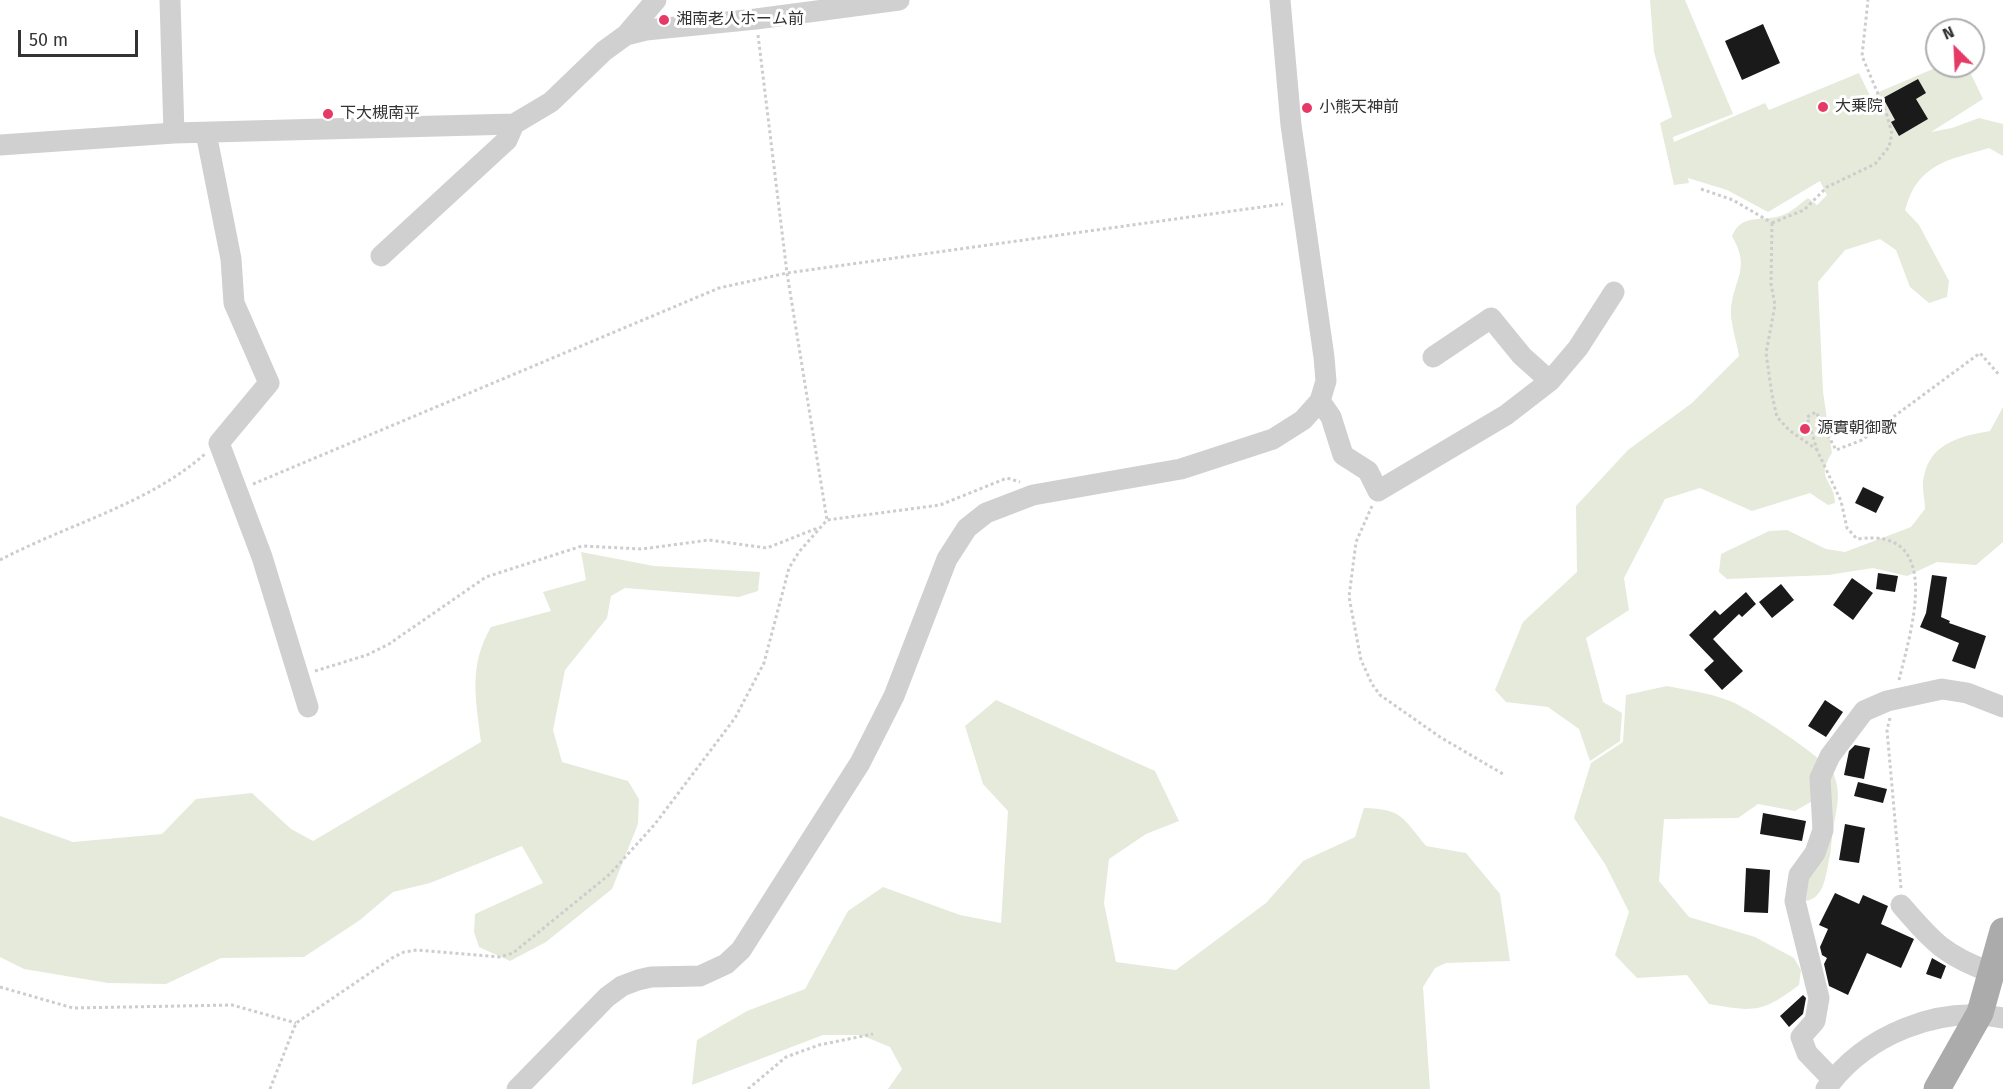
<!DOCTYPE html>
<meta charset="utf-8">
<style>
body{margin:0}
#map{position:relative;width:2003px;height:1089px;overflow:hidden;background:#fff;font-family:"Fira Sans",sans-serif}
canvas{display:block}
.north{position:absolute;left:1925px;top:18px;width:60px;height:60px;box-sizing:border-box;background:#fff;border:2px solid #adadad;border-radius:50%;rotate:336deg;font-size:16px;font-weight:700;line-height:24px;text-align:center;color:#333}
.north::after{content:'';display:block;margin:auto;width:21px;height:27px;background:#e53a66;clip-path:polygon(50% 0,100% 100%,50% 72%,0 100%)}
.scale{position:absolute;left:18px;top:30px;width:120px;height:27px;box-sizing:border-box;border:3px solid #333;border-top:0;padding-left:8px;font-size:18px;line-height:21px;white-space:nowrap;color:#333;-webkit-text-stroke:4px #fff;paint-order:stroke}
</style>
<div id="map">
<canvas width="2003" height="1089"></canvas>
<div class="north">N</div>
<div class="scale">50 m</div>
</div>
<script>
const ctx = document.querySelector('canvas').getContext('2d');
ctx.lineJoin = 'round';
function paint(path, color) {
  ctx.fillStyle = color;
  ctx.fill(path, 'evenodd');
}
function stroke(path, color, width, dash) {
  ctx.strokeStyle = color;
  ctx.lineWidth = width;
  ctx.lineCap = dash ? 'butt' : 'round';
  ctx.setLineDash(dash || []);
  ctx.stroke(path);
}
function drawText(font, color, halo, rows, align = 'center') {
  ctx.font = font + ' "Fira Sans","Noto Sans JP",sans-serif';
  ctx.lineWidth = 6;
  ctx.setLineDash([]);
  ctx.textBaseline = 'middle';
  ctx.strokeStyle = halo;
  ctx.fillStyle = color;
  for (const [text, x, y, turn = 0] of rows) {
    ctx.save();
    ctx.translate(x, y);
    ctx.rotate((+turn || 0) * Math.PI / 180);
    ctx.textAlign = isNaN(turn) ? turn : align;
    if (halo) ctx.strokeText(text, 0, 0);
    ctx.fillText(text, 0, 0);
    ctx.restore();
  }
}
const green = new Path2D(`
 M1650 0H1685L1733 114 1673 137 1674 142 1765 103 1769 110 1859 73 1871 98 1881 91 1940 66H1967L1983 99 1931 132 1952 128 1979 118 2003 124V156L1989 148C1948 160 1918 163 1905 210L1919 225 1949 281 1947 297 1929 303 1910 287 1896 250 1880 239 1845 250 1818 282 1823 392 1832 453C1814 480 1835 480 1835 503L1828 505 1810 493 1752 511 1700 488 1665 499 1624 578 1629 610 1586 638 1603 702 1622 713 1620 741 1590 761 1579 729 1548 707 1506 702 1495 690 1523 622 1577 572 1576 506 1628 450 1692 403 1739 356C1737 342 1730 323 1731 309 1734 278 1751 269 1732 236 1742 212 1763 223 1783 215 1792 212 1801 203 1808 198L1817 205 1827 195 1820 181 1768 212 1727 190 1688 178 1689 183 1674 185 1660 123 1672 117 1654 52Z
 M2003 407V542L1976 565 1937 562 1907 576 1873 568 1828 575 1727 579 1719 572 1721 554 1769 531 1787 530 1826 549 1845 552 1911 527 1925 509C1925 499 1921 486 1924 476 1931 442 1962 436 1990 431Z
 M581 552 654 566 760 572 758 591 739 597 625 588 611 596 607 618 565 670 553 730 562 762 628 781 639 799 638 824 612 889 546 942 510 961 479 947 474 932 475 914 543 883 522 846 430 883 393 892 360 920 304 957 221 958 166 984 108 983 24 969 0 957V816L73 842 162 834 196 799 252 793 291 829 313 841 481 742C476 700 468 666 491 627L551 611 543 592 586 580Z
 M1667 686C1687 690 1710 693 1730 701 1748 708 1827 759 1834 775 1841 793 1837 806 1834 824 1831 836 1832 848 1829 860 1826 875 1824 898 1806 901L1800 896 1809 857 1816 799 1795 811 1758 804 1738 818 1664 819 1659 881 1689 917 1755 937 1794 958 1801 970 1799 985C1762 1013 1754 1012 1709 1004L1687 975 1637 978 1615 955 1629 912 1605 864 1574 818 1591 763 1623 742 1626 695Z
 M996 700 1155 771 1179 821 1146 834 1109 859 1104 903 1116 962 1176 970 1266 903 1303 861 1355 837 1364 808C1402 809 1402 817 1426 846L1466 853 1500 894 1510 961 1446 963 1435 968 1423 987 1430 1089H888L902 1069 890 1047 861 1035H823L692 1085 697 1040 747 1011 805 989 848 911 883 887 960 915 1001 923 1008 811 983 784 965 726Z`);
const building = new Path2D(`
 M1763 24 1780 63 1742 80 1725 41Z
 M1918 79 1926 93 1916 99 1928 119 1899 136 1891 122 1895 120 1883 98Z
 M1863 487 1884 497 1876 513 1855 503Z
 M1878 573 1898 576 1895 592 1876 589Z
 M1932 575 1947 577 1941 617 1950 621 1949 623 1986 636 1975 669 1952 661 1959 643 1920 627 1926 613Z
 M1852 578 1873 593 1853 620 1833 605Z
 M1781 584 1794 600 1772 618 1759 602Z
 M1746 592 1756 604 1742 617 1739 614 1713 639 1743 671 1722 690 1704 670 1714 661 1689 635 1715 610 1720 615Z
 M1825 700 1843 712 1826 737 1808 726Z
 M1855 745 1870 748 1864 779 1844 775 1849 751Z
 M1858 782 1887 789 1883 803 1854 796Z
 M1763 813 1806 821 1802 841 1760 834Z
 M1845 824 1865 828 1859 863 1839 860Z
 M1746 868 1770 870 1768 913 1744 912Z
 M1835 893 1859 904 1863 895 1888 906 1881 924 1914 939 1901 968 1867 953 1848 995 1829 986 1824 964 1827 958 1822 955 1820 947 1828 929 1819 925Z
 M1932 958 1946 966 1941 979 1926 974Z
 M1803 995 1806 998 1803 1014 1789 1027 1780 1016Z`);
const path = new Path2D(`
 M758 35 787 273 827 520
 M1701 189 1733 200 1772 223
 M1772 223 1804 210 1827 187 1875 164 1889 147 1892 134 1887 115 1862 56 1868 0
 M1772 223 1771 284 1775 305 1766 353 1772 395 1777 417 1789 430 1816 449
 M253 484 719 288 787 273 1283 204
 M1372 506 1356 542 1349 597 1361 660 1372 684 1380 695 1440 737 1503 774
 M0 560C68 524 147 505 205 454
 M315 671 367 655 389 644 486 577 582 546 642 549 709 540 767 548 815 529 817 531
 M1899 680C1911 630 1945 526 1857 539L1847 528 1841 501 1817 450 1807 417 1816 412 1836 450 1862 440 1980 353 2000 376
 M1890 718 1887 730 1901 888
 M0 987 73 1008 232 1005 296 1023
 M270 1089 296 1023 392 958 404 952 417 950 500 957 513 953 610 874 655 824 735 718 764 663 789 568 799 552 827 520 940 505 1007 478 1020 482
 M748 1089 786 1057 819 1045 873 1034`);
const minor = new Path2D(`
 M170 0 174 133
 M626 35 656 0
 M206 133 231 259 234 303 269 383 219 443 262 557 308 707
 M0 145 174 133 514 124 551 102 604 51 626 35 646 30 756 19 899 0
 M381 256 507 140 514 124
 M1433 357 1491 318 1522 356 1550 381
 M1320 401 1331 417 1343 455 1368 471 1378 491 1506 415 1550 381 1578 348 1614 292
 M1901 905C1933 942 1944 955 1990 972
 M1833 1080 1807 1053 1801 1037 1815 1021 1819 998 1795 901 1799 875 1815 853 1823 830 1820 778 1830 756 1864 711 1887 701 1942 689 1967 693 2003 707
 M517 1089 607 997 622 986 638 980 651 977 700 976 726 964 741 950 860 763 894 696 947 559 967 528 986 513 1033 495 1181 469 1273 439 1303 420 1320 401 1326 381 1324 357 1291 125 1280 0
 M1826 1089C1865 1035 1938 1005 2003 1018`);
const major = new Path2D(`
 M1937 1089 1980 1013 2003 931`);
const markers = [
 [664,20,6,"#e53a66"],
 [1823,107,6,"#e53a66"],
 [1307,108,6,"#e53a66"],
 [328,114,6,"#e53a66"],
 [1805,429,6,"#e53a66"]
];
const poiNames = [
 ["湘南老人ホーム前",676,20],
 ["大乗院",1835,107],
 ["小熊天神前",1319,108],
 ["下大槻南平",340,114],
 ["源實朝御歌",1817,429]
];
paint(green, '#e5eadb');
paint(building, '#1a1a1a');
stroke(path, '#cdcdcd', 3, [3, 3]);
stroke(minor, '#d0d0d0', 21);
stroke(major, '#ababab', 27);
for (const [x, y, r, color] of markers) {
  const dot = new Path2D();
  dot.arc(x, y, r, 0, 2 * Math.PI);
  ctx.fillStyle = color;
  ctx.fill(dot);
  stroke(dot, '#fff', 2);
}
drawText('16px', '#333', '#fff', poiNames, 'left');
</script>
